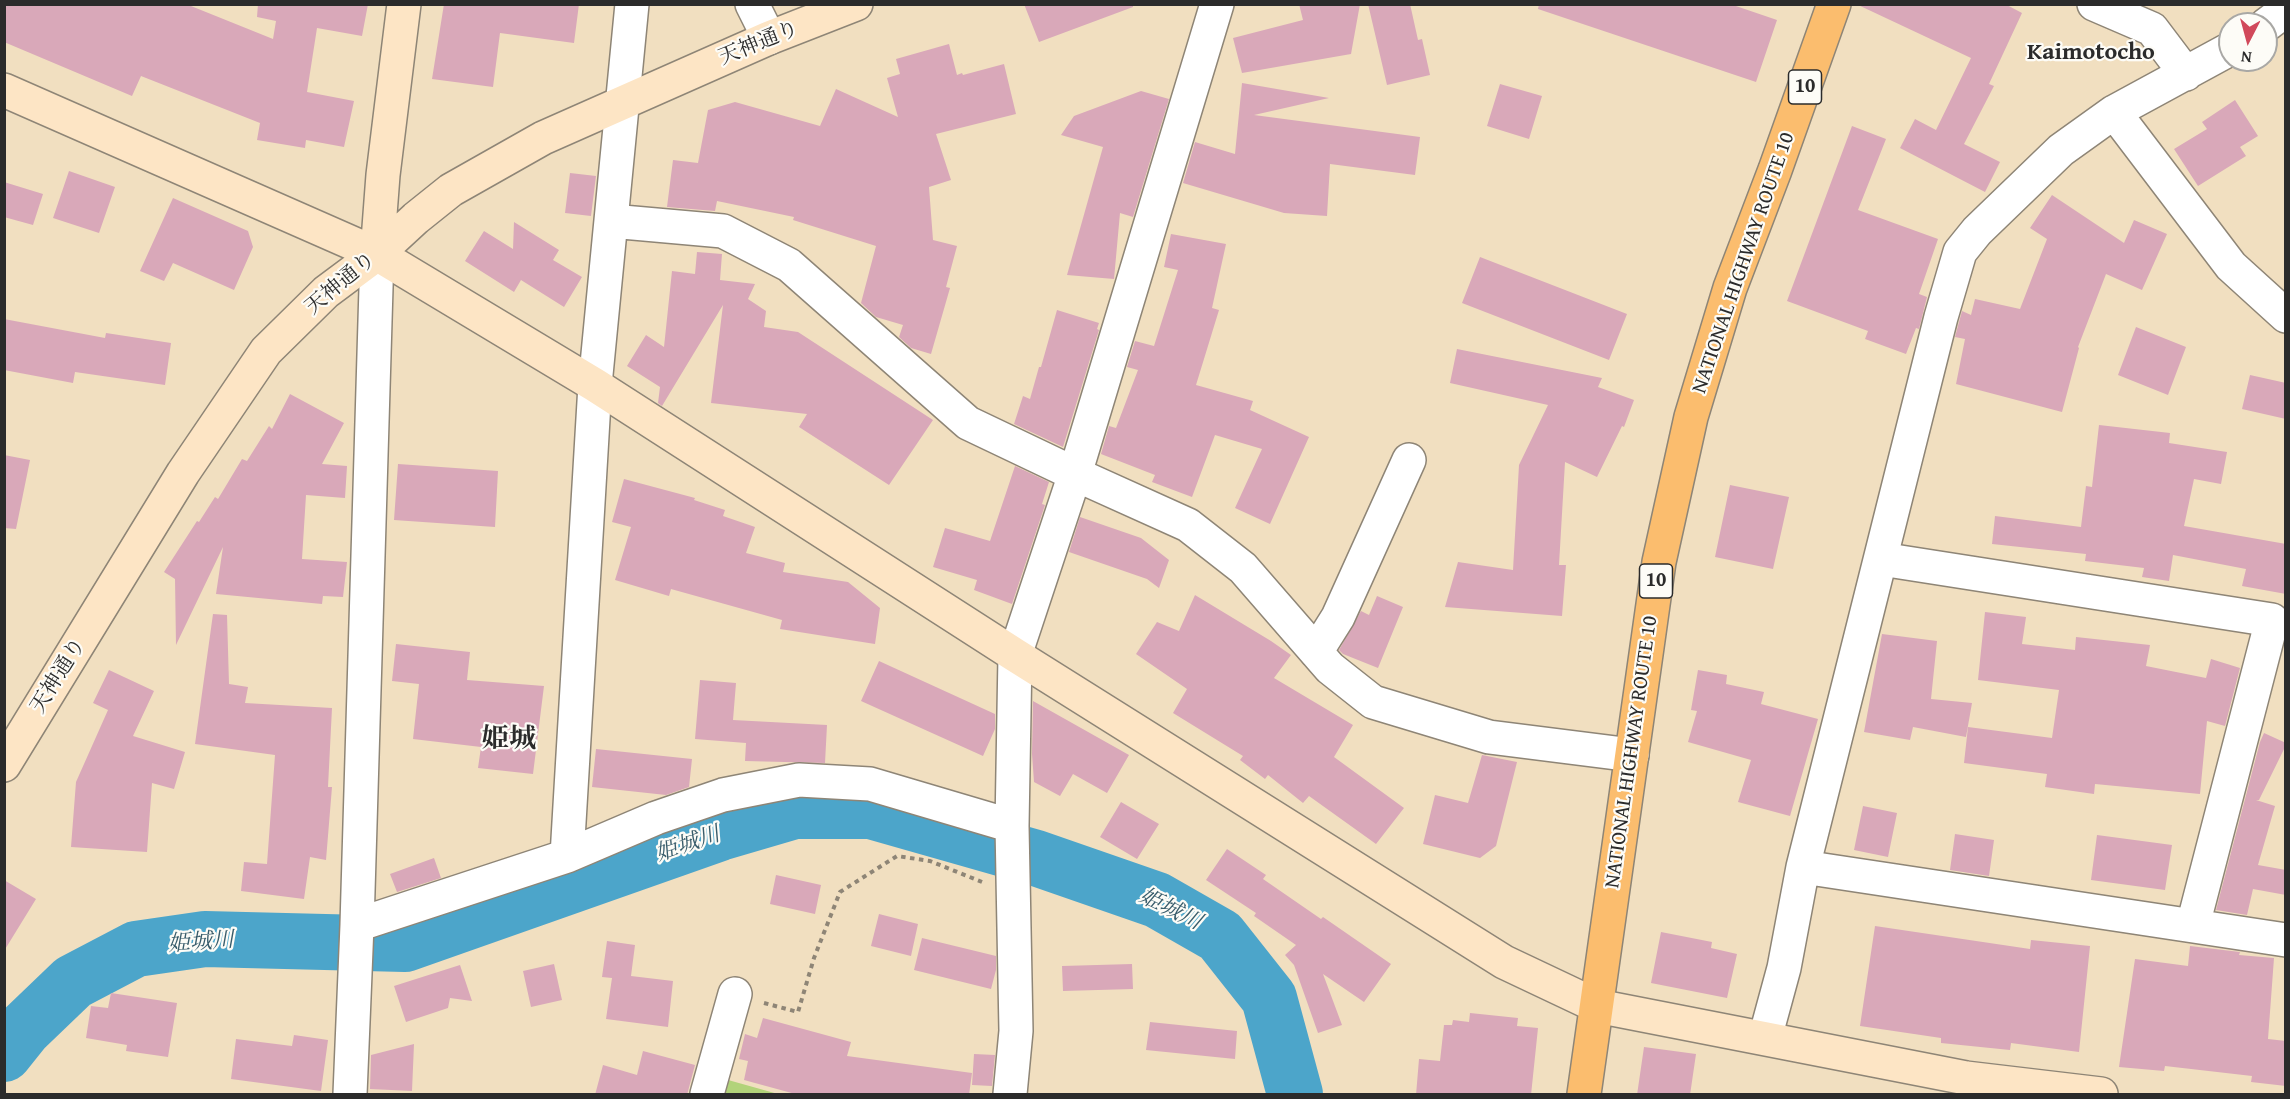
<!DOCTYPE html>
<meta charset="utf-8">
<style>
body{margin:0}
#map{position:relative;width:2290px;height:1099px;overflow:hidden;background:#f1dfc0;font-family:"Gentium Book Plus",serif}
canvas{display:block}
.frame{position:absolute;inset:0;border:6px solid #2b2b2b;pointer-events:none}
.north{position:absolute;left:2218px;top:12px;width:60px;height:60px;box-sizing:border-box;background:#fdfcf7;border:2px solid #a9a8a5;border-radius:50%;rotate:186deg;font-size:16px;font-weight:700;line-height:24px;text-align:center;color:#2b2b2b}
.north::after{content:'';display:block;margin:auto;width:21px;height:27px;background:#d1495b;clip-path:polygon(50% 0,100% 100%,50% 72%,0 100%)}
</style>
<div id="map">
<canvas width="2290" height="1099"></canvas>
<div class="frame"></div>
<div class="north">N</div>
</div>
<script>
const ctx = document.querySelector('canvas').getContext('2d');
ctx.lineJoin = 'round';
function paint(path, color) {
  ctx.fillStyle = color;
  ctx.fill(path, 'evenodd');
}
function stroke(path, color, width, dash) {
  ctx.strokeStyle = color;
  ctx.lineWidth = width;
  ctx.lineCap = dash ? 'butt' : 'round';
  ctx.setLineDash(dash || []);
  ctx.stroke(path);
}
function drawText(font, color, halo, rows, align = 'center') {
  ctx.font = font + ' "Gentium Book Plus","Noto Serif JP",serif';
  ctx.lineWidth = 4.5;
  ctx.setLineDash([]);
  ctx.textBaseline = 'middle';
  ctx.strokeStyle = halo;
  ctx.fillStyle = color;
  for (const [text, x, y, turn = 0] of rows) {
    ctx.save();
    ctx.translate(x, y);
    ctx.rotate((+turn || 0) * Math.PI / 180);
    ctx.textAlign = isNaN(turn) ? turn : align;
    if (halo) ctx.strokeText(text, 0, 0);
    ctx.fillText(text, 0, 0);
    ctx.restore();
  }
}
const green = new Path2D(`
 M721 1078 778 1094H718Z`);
const river = new Path2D(`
 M4 1054 24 1029 73 982 136 949 205 939 405 944 720 833 795 811H871L1036 858 1157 900 1220 936 1269 998 1295 1094`);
const building = new Path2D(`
 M4 4H186L273 39 276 21 257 17 258 4H368L362 36 317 28 307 92 354 101 344 147 306 140 305 148 257 140 260 123 141 76 132 96 4 42Z
 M444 4H579L574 43 500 33 493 87 432 79Z
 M1024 4H1133V7L1039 42Z
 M1299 4H1360L1351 54 1242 73 1233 38 1303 20Z
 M1368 4H1410L1418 40 1422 39 1430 75 1387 85Z
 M1539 4H1730L1777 20 1756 82 1538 9Z
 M1856 4H2005L2022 13 1989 84 1994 86 1964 144 2000 162 1985 192 1900 148 1915 119 1936 130 1971 58Z
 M949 44 957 75 962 73 963 75 1004 64 1016 114 936 134 951 180 929 187 933 240 957 246 946 287 950 288 931 354 911 348 899 337 903 325 876 317 861 303 876 246 793 220 794 217 717 201 715 211 667 207 673 160 698 163 708 110 735 102 820 126 836 89 898 117 887 78 900 74 896 59Z
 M1242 83 1329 98 1254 115 1420 137 1415 175 1330 164 1327 216 1284 213 1183 183 1195 142 1235 154Z
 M1500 84 1542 96 1529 139 1487 126Z
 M1141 91 1169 99 1133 217 1120 213 1114 279 1067 275 1103 147 1061 135 1074 116Z
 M2235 100 2258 136 2240 147 2246 156 2198 186 2174 149 2207 129 2202 122Z
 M1852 126 1886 139 1858 210 1938 239 1919 294 1927 297 1919 329 1916 328 1906 354 1865 339 1868 331 1787 301Z
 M69 171 115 187 99 233 53 218Z
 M570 173 596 176 591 216 565 213Z
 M4 182 43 194 33 225 4 217Z
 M2052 195 2124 243 2134 220 2167 234 2142 290 2106 274 2078 347 2079 348 2062 412 1956 384 1965 339 1955 337 1962 311 1971 315 1975 299 2020 309 2047 239 2030 228Z
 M173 198 248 231 253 247 234 290 173 263 164 281 140 271Z
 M514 222 559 250 553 260 582 277 564 307 521 280 514 292 465 261 484 231 513 249Z
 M1171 234 1226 244 1212 308 1219 310 1196 385 1253 401 1250 410 1309 437 1270 524 1235 508 1262 449 1215 435 1192 497 1152 482 1155 475 1101 454 1109 426 1116 428 1138 370 1127 367 1135 341 1154 346 1178 270 1164 267Z
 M697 252 722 254 720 280 755 284 748 299 766 311 764 327 798 332 933 420 889 485 799 427 807 414 711 403 723 305 662 406 658 403 660 387 627 366 646 335 664 347 672 271 695 274Z
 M1480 257 1627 314 1609 360 1462 303Z
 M1057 310 1099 323 1097 329 1099 330 1063 447 1014 424 1023 396 1030 399 1039 367H1041Z
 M4 319 105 338 106 333 171 343 165 385 75 372 73 383 4 370Z
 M2136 327 2186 347 2168 395 2118 375Z
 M1457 349 1602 378 1598 387 1634 400 1624 427 1622 426 1597 477 1565 462 1559 565H1566L1562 616 1445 607 1458 562 1513 570 1519 465 1548 405 1450 383Z
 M2250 375 2286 383V419L2242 409Z
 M290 394 344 423 322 464 347 466 345 498 306 495 302 559 347 562 343 597 323 596 322 604 216 594 223 547 176 645 175 579 164 572 197 521 199 522 215 497 218 499 242 459 247 461 269 426 272 429Z
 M2099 425 2170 433 2169 443 2227 452 2221 484 2194 479 2184 526 2286 544V594L2242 586 2246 569 2173 555 2169 581 2142 577 2144 568 2085 561 2086 554 1992 544 1995 516 2081 527 2086 486 2092 487Z
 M4 455 30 460 16 529 4 528Z
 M398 464 498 471 495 527 394 520Z
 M1015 466 1049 482 1042 504 1045 505 1012 604 974 590 977 580 933 567 945 528 990 541Z
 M624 479 695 498 694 500 725 510 723 516 755 527 746 553 785 563 783 572 848 582 880 608 875 644 780 629 782 620 671 589 669 596 615 580 631 527 612 522Z
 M1730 485 1789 497 1773 569 1715 557Z
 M1080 517 1141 538 1169 560 1159 588 1147 579 1069 552Z
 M1195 595 1271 641 1291 655 1274 678 1353 725 1334 757 1404 808 1376 844 1309 796 1303 803 1268 775 1265 779 1240 760 1243 756 1173 713 1187 689 1136 654 1157 622 1179 631Z
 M1377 596 1403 607 1378 668 1343 654 1339 650 1361 611 1369 615Z
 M1985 612 2026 617 2022 644 2075 650 2076 637 2150 645 2146 666 2206 678 2211 659 2240 668 2225 726 2207 721 2200 794 2095 784 2094 794 2045 787 2047 774 1964 763 1968 727 2052 738 2059 690 1978 680Z
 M213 614 227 615 229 684 248 687 245 703 332 708 328 787H332L326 860 310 857 304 899 241 891 244 862 267 864 275 755 195 744Z
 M1882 634 1937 641 1931 699 1972 703 1966 737 1913 727 1910 740 1864 732Z
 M396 644 470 652 467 680 544 686 533 774 478 768 481 747 413 739 419 684 392 681Z
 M879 661 995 714V729L983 756 861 701Z
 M109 670 154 691 133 736 185 752 174 789 152 783 147 852 71 847 76 782 108 710 93 703Z
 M1698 670 1727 675 1726 684 1764 692 1761 704 1818 719 1790 816 1738 802 1751 760 1688 742 1697 711 1691 710Z
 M700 680 736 683 733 720 827 725 825 763 745 761 746 743 695 739Z
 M1033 701 1129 755 1107 793 1073 774 1060 796 1034 782 1032 754Z
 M2264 733 2286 743V745L2259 800H2256L2275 806 2258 865 2286 870V895L2253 889 2247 915 2216 910 2260 742Z
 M596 749 692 759 689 787 666 795 592 787Z
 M1482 755 1517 762 1496 846 1480 858 1423 844 1435 795 1468 803Z
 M1121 802 1159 824 1137 859 1100 837Z
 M1863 806 1897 813 1888 857 1854 850Z
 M1955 834 1994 840 1989 876 1950 870Z
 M2097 835 2172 845 2165 890 2091 880Z
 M1227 849 1266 875 1263 879 1321 919 1323 917 1391 964 1364 1002 1323 974 1342 1025 1318 1033 1294 965 1285 955 1296 945 1254 916 1256 913 1206 880Z
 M434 858 441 878 397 892 390 874Z
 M776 875 821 885 815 914 770 904Z
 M4 880 36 899 4 951Z
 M879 914 918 924 911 956 871 946Z
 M1875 926 2030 949 2031 940 2090 946 2079 1052 2011 1043 2010 1050 1941 1043V1038L1860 1026Z
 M1661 932 1712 942 1711 948 1737 954 1727 998 1651 983Z
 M922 938 996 956V970L991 989 914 970Z
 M607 941 635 945 631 976 673 981 668 1027 606 1019 612 978 602 977Z
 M2190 946 2240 952 2239 955 2274 958 2268 1039 2286 1041V1086L2251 1082 2252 1076 2165 1066 2164 1071 2119 1067 2135 959 2188 966Z
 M554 964 562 1000 531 1007 523 971Z
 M1132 964 1133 989 1063 991 1062 966Z
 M460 965 472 1001 450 998 448 1008 406 1022 394 986Z
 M111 993 177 1003 168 1057 126 1051 127 1045 86 1038 91 1006 108 1008Z
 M1470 1013 1518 1018 1517 1026 1538 1028 1531 1095H1416L1419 1059 1440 1061 1444 1025H1452L1453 1020 1469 1022Z
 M763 1018 851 1042 847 1056 972 1073 969 1095H799L744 1080 748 1061 739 1059 745 1034 757 1038Z
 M1150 1022 1237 1031 1235 1059 1146 1050Z
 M294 1035 328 1040 321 1091 231 1079 236 1039 292 1046Z
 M414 1044 412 1091 370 1089 371 1055Z
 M1644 1047 1696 1054 1690 1095H1637Z
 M643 1051 695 1065 687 1095H595L603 1065 637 1075Z
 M974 1054 995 1055 992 1086 972 1085Z`);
const path = new Path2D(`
 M764 1003 798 1012 814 958 840 892 897 856 930 861 982 882`);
const street = new Path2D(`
 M752 4 769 38
 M2094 4 2152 29 2186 74
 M2266 25 2286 10
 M2114 112 2231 266 2286 316
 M611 221 723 231 789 265 968 423 1075 474 1188 525 1243 568 1330 668 1373 702 1489 737 1632 755
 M1881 559 2272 620 2193 925
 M1316 652 1338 617 1409 460
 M567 856 595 385 632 4
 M1803 867 2286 940
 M357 925 567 856 656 818 723 795 799 780 870 784 1012 826
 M1765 1038 1784 968 1803 867 1941 317 1960 252 1977 231 2061 150 2114 112 2230 49
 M350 1094 357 925 377 254
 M707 1094 735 994
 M1010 1094 1016 1031 1012 826 1015 655 1075 474 1217 4`);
const secondary = new Path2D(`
 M4 90 377 254 595 385 1015 655 1504 962 1597 1006 1966 1078 2101 1094
 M377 254 383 175 404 4
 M4 765 183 473 266 351 326 292 377 254 416 218 451 190 543 138 769 38 856 4`);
const highway = new Path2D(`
 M1584 1094 1659 562 1691 417 1730 288 1775 170 1834 4`);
const shields = [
 [1805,87,33],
 [1656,581,33]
];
const shieldNames = [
 ["10",1805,87],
 ["10",1656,581]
];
const streetNames = [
 ["天神通り",759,44,-22],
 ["NATIONAL HIGHWAY ROUTE 10",1744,263,-71],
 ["天神通り",341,284,-40],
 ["天神通り",59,676,-58],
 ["NATIONAL HIGHWAY ROUTE 10",1632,752,-82]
];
const waterNames = [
 ["姫城川",688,845,-19],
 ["姫城川",1170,910,26],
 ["姫城川",201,943,-4]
];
const quarterNames = [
 ["Kaimotocho",2091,53]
];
const districtNames = [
 ["姫城",509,740]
];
paint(green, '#b2d37a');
stroke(river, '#4ca5ca', 56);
paint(building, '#d9a8b9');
stroke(street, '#8e8576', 36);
stroke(secondary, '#8e8576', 36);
stroke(highway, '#8e8576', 36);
stroke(path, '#8e8576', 4, [4.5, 4.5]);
stroke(street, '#fff', 33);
stroke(secondary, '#fde5c5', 33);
stroke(highway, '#fbbd6e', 33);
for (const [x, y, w] of shields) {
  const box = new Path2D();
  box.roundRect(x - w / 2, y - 17, w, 34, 4.5);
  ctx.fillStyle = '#fdfcf7';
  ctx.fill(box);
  stroke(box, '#2b2b2b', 1.5);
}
drawText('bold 20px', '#2b2b2b', null, shieldNames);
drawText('21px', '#2b2b2b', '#fdfcf7', streetNames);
drawText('italic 22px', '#385c6b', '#fdfcf7', waterNames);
drawText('bold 24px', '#2b2b2b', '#fdfcf7', quarterNames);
drawText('bold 27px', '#2b2b2b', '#fdfcf7', districtNames);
</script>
